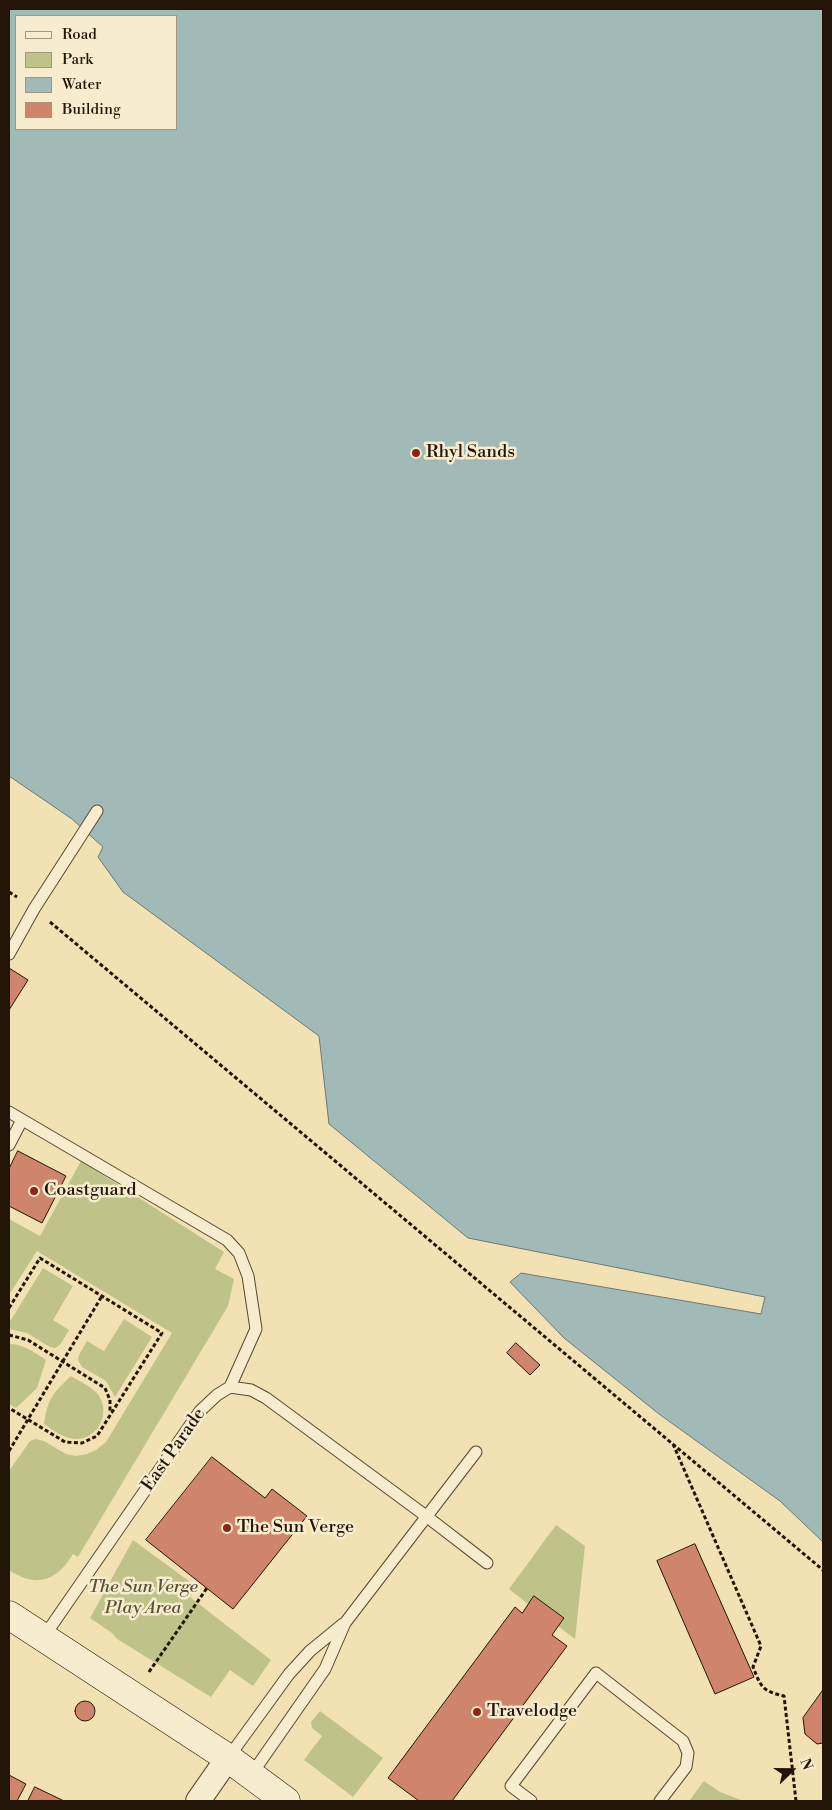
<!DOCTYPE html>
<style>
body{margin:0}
#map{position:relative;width:832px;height:1810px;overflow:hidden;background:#f2e2b3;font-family:"Libre Bodoni",serif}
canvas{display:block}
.frame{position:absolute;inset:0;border:10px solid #221406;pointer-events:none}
.legend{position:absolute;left:15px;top:15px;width:162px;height:115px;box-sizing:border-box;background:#f7ecce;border:1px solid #a2967e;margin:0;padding:6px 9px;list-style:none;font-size:15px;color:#221406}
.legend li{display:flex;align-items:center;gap:10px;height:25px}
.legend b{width:25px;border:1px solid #a2967e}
.north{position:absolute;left:767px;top:1745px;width:50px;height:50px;-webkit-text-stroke:4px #f7ecce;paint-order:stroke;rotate:68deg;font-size:14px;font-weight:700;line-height:20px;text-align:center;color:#221406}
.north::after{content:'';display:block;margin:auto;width:18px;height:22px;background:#221406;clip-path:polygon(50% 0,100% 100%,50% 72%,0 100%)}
</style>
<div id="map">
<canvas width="832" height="1810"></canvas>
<div class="frame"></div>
<ul class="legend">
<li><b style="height:6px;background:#f7ecce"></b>Road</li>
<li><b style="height:14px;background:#bfc289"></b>Park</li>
<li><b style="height:14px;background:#a1bab8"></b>Water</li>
<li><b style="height:14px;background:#cf846c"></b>Building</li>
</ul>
<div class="north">N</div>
</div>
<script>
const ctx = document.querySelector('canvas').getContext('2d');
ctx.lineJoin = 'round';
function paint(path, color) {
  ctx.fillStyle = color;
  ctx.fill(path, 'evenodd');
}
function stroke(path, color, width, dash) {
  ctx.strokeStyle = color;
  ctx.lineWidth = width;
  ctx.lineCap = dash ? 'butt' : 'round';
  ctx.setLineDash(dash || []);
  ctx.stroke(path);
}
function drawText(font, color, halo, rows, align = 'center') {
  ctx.font = font + ' "Libre Bodoni",serif';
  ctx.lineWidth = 5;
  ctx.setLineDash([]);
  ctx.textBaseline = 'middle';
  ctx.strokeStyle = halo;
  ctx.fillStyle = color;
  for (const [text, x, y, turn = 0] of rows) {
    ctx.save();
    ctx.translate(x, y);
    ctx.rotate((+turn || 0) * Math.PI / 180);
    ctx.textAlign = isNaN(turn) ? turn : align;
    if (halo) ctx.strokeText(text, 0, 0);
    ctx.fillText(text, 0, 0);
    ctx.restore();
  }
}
const green = new Path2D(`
 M81 1161 224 1252 215 1269 234 1279 228 1306 78 1557 73 1554C56 1582 36 1588 9 1570V1471L30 1441 36 1439 44 1441 66 1454 76 1456 87 1454 96 1450 106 1442 172 1333 37 1251 9 1295V1219L40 1236Z
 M43 1268 73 1286 53 1320 69 1330 60 1345 55 1348 50 1347 27 1333 9 1329V1323Z
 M124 1319 152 1337 115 1397 106 1381 82 1367 78 1360 79 1355 87 1341 104 1351Z
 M9 1344C24 1344 34 1352 46 1360L37 1388 16 1408 9 1404Z
 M71 1376C79 1381 90 1386 97 1393 112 1411 99 1439 76 1439 64 1439 53 1430 44 1424 48 1398 52 1394 71 1376Z
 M556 1525 585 1546 575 1639 558 1626 564 1618 534 1596 528 1604 509 1589Z
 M133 1540 197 1587 190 1597 271 1660 253 1686 230 1670 211 1697 117 1639 112 1633 90 1618Z
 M320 1711 383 1758 353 1797 304 1760 322 1736 312 1728 311 1722Z
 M704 1781 720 1792 744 1801H689Z`);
const water = new Path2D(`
 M9 9H823V1542L780 1501 659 1414 564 1338 510 1282 521 1273 761 1314 765 1297 468 1238 329 1124 319 1036 123 892 98 857 103 847 72 819 9 776ZM16 16H176V129H16Z`);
const building = new Path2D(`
 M9 968 28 980 9 1010Z
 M18 1151 66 1176 42 1223 9 1206V1169Z
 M516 1343 540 1365 530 1375 507 1353Z
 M212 1457 265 1498 272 1489 307 1516 233 1609 146 1540Z
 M695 1544 754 1677 715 1694 657 1561Z
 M534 1596 564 1618 552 1635 567 1646 452 1801H419L388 1778 515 1607 522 1613Z
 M823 1690V1743L817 1744 805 1734 803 1718Z
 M75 1711a10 10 0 1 1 20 0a10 10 0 1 1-20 0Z
 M9 1775 26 1784 17 1801H9Z
 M35 1787 64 1801H28Z`);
const path = new Path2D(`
 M9 892 17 897
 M50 922 823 1570
 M9 1308 40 1258 162 1333 97 1436 82 1443 65 1442 9 1408
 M9 1335 28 1340 105 1388 110 1400V1413
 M673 1444 761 1646 753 1667C761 1687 762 1691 784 1696L796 1801
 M9 1451 102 1296
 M149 1672 207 1588`);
const lane = new Path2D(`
 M9 954 34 909 97 811
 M9 1112 227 1240 239 1253 248 1276 256 1329 230 1387 217 1395 200 1411 43 1638
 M9 1145 22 1120
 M230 1387 251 1390 266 1398 426 1516 487 1563
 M228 1758 289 1674 310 1651 343 1624
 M251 1775 325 1669 345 1623 476 1452
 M531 1801 511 1786 596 1673 683 1741 688 1753 686 1767 660 1801`);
const street = new Path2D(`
 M198 1801 228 1758`);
const secondary = new Path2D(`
 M9 1615 228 1758 286 1801`);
const markers = [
 [416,453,5,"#8f2418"],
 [34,1191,5,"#8f2418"],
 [227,1528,5,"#8f2418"],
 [477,1712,5,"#8f2418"]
];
const poiNames = [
 ["Rhyl Sands",426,453],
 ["Coastguard",44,1191],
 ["The Sun Verge",237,1528],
 ["Travelodge",487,1712]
];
const streetNames = [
 ["East Parade",174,1450,-55]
];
const parkNames = [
 ["The Sun Verge",143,1588],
 ["Play Area",143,1609]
];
paint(green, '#bfc289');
paint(water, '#a1bab8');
stroke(water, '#6e7871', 1);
paint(building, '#cf846c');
stroke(building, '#221406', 1);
stroke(lane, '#564831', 13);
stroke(street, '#564831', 26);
stroke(secondary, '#221406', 29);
stroke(path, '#221406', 3, [4, 2.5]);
stroke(lane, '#f7ecce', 11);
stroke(street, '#f7ecce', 24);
stroke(secondary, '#f7ecce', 28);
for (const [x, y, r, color] of markers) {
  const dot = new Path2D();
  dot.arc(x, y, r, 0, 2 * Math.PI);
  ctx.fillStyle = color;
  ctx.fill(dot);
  stroke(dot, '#f7ecce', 2);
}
drawText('18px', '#221406', '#f7ecce', poiNames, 'left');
drawText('18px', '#221406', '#f7ecce', streetNames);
drawText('italic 18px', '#595134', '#f7ecce', parkNames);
</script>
